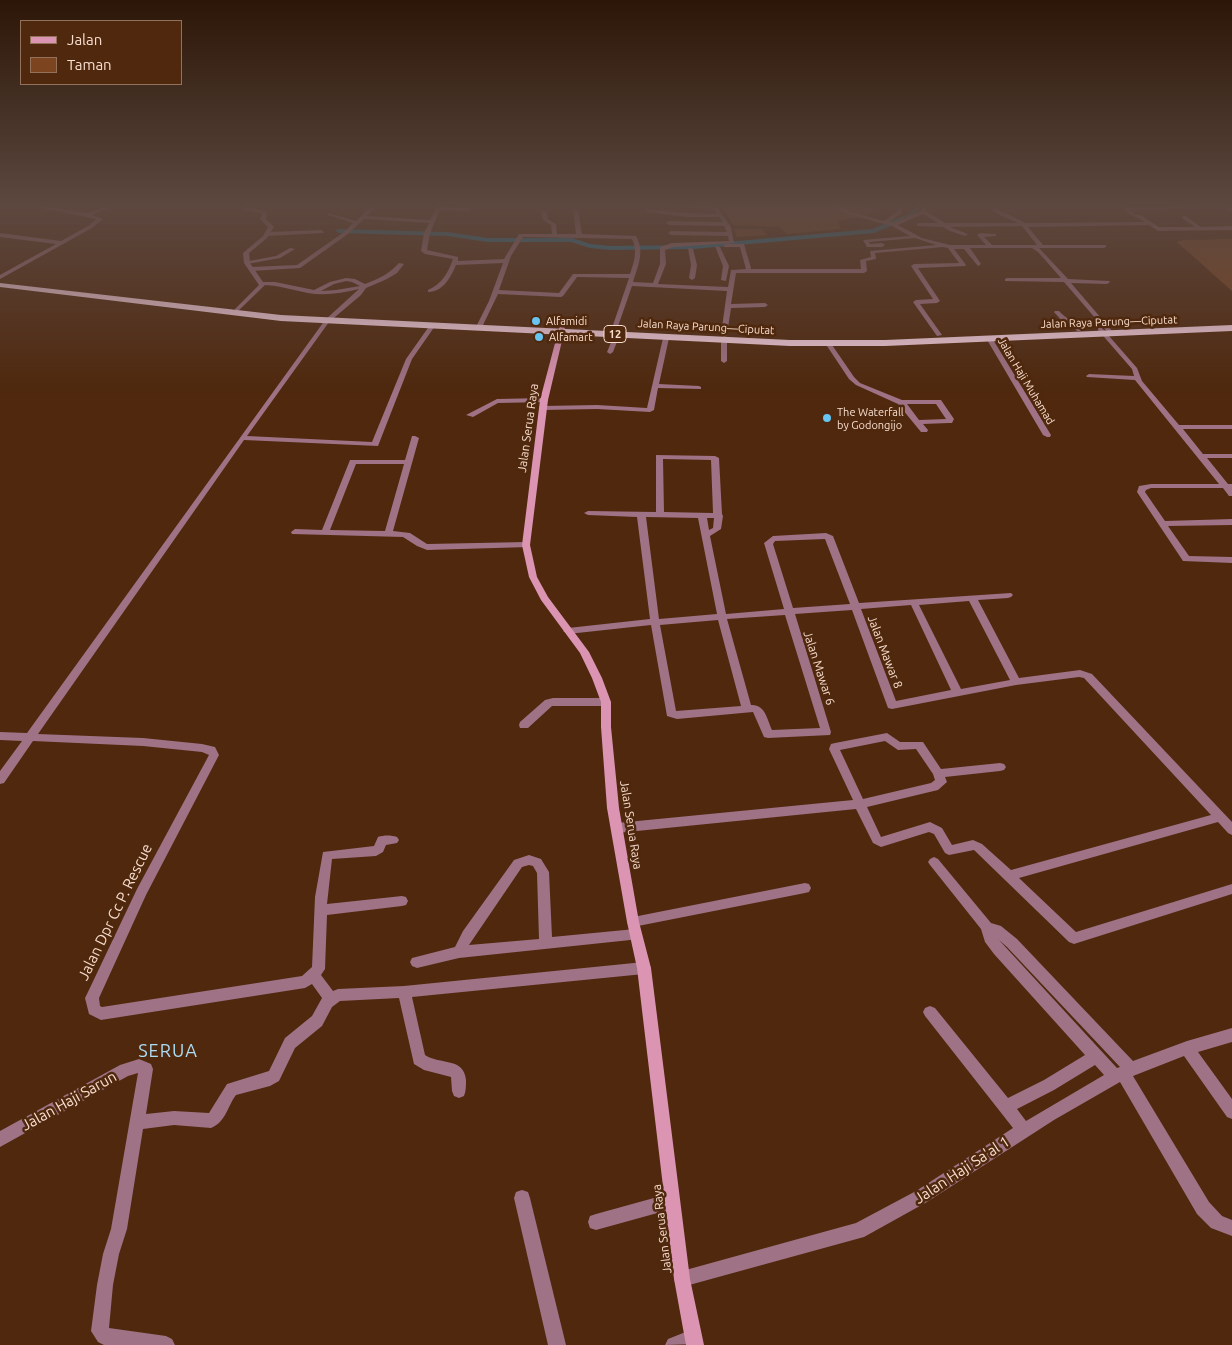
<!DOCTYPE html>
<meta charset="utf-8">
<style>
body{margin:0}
#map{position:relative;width:1232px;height:1345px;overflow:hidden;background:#4f280d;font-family:Ubuntu,sans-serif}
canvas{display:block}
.legend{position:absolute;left:20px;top:20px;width:162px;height:65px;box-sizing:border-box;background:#4f280d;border:1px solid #93715b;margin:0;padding:6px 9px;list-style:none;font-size:15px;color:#f8decf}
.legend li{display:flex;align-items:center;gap:10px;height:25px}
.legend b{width:25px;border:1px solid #93715b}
</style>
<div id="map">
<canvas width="1232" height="1345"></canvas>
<ul class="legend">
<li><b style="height:6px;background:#dc94b3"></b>Jalan</li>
<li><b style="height:14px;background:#7c4520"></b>Taman</li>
</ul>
</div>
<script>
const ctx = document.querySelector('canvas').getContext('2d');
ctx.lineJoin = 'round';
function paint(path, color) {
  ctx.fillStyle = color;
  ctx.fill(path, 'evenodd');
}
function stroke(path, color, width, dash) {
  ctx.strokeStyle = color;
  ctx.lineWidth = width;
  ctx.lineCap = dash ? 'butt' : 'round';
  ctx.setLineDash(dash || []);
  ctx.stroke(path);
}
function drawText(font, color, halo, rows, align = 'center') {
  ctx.font = font + ' Ubuntu,sans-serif';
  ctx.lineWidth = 5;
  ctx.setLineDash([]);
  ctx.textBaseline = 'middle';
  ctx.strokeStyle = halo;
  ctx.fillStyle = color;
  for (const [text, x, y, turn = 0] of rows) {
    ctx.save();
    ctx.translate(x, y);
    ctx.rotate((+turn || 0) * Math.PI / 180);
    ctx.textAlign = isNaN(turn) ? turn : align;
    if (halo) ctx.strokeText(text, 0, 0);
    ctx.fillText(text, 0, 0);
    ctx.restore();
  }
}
const green = new Path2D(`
 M718 206H871L874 211 864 217 837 221 841 229 787 234 779 227 733 225 722 207Z
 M734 229H762L767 235 737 237Z
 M1232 239V291L1177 242 1183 240Z`);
const canal = new Path2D(`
 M915 206H921L913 217 874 233 693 249 610 250 590 248 571 242H488L447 236 339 233 335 231 339 229 447 232 488 238H572L591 244 610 246 693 245 872 229 908 214Z`);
const minor = new Path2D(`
 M31 206H41L87 213 108 206H114L92 215 103 219 92 228 0 279V275L56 244 0 237V233L61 241 88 226 96 219Z
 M371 206H376L367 216 430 220 437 206 471 208 469 211 440 210 430 233 427 250 458 257V261L504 259 519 234H552L551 225 543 220 541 212 544 210 547 212 548 219 556 224 557 234H576L573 210 578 209 582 234 636 236C645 252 638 266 633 282L653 283 660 264V247L672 243 729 241 728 236 671 235 668 233 671 231 727 232 724 226 669 225 666 223 669 221 723 222 719 217H687L647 212 645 209 687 213 717 214 714 209 677 207 675 206H716L731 227 734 243 673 247 665 250 666 264 658 284 728 287 731 270 746 269 740 247H724V245L726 244H744L751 268 750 269H861L860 260 871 257 870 251 936 245 915 238 869 242 870 244 882 243 885 245 882 247H867L863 240 910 236 892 226 847 214 833 206H838L851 212 884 221 897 211 898 206H902V213L889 222 894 223 921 211 923 206H926L927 207 926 211 945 223H1018L997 214 988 206C992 206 1020 220 1025 223L1145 222C1137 217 1130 216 1123 209L1126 207 1202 206 1200 207 1130 210 1134 214 1141 215 1159 227H1195L1182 218 1184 215 1201 227 1232 226V230L1158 231 1149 225 1028 227 1043 245H1106V247L1104 248H1039L1068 279 1109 281 1110 282 1107 284 1071 283 1113 332V334H1109L1064 282 1005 281V279L1007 278H1061L1038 252 1032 248H970L981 264 978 266 964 249H954L966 265 965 266 918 268 940 301 937 303 920 304 942 335 937 336 913 302 916 300 933 299 911 266 914 264 959 263 948 248 943 247 875 253 876 259 866 261 867 271 864 273H736L731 304 765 303 768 305 765 307 731 308 727 335 724 337 721 335 727 291 632 286 616 332 620 334 613 352 610 354 607 352 615 333 611 331 629 278 577 277 563 296 561 297 498 294 483 325 478 326 477 325 489 301 503 263 456 265C451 277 443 292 428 292V290C442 284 448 273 453 259L425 254 421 251 424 233 429 223 364 219 348 234 300 268 251 271 248 269 251 267 297 265 344 232 353 223 328 215V213L356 221ZM923 214 938 223H919L917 224V226L943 227 950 231 965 236 968 234 950 227 1022 226 1037 245H992L984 237 996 236V234L980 233 977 235 986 245H950L922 238 898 225ZM523 237 632 239C638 251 634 262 630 274H573L559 293 499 290 511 256Z
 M1224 206 1232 208V212L1224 207Z
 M321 230 324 232 323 233 267 236 264 234 267 232Z
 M715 246 720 247 729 266 726 281 721 280 723 266Z
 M290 248 295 249 280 258 247 264 244 262 276 256Z
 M688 248 693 249 697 265 695 278 692 280 689 278 691 265Z
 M399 263 404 264 397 273 387 279 366 288 361 295 329 322 247 436 372 442 406 359 430 325H434L435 326 412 359 378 446 244 440 38 734 143 738 202 744 215 747 219 755 146 895 99 998 100 1006 102 1007 302 976 312 967 315 897 323 852 374 846 378 837C384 835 391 835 397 837L399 840 397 843 386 845 383 852 376 856 332 859 327 904 402 896 406 897 408 901 406 905 402 906 327 915 325 969 321 975 333 991 338 989 404 986 644 962 649 964 651 968 649 972 644 974 412 997 425 1055C440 1065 464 1057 466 1080 466 1086 466 1091 464 1096L459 1098 454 1096 452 1091 451 1077 424 1070 414 1064 399 998 340 1001 332 1007 322 1026 295 1048 279 1081 270 1086 236 1095C227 1107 226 1122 211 1128L174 1125 143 1129 127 1229 119 1254 113 1285 109 1328 166 1336 172 1339 175 1345H104L98 1342 91 1331 97 1285 103 1254 111 1229 138 1073 128 1076 0 1147V1131L120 1065 139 1059 151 1064 153 1069 146 1114 174 1111 209 1113 227 1084 269 1071 285 1038 312 1016 322 998 312 984 305 988 101 1020 89 1014 85 998 87 994 137 889 209 755 202 752 143 746 33 741 4 783 0 784V771L22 741 0 740V732L27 733 325 320 359 289C342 293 325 296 308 293 293 290 278 285 262 285L260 284V282H275L314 290 330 282 346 278 355 279 365 284C379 279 390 273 399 263ZM346 281 352 282 360 286 336 290 321 291 334 284Z
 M1055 311H1059C1067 320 1075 321 1082 330L1081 331H1077L1072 325 1063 322 1054 312Z
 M1098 328H1102L1137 368 1142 381 1179 425H1232V429H1183L1203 454H1232V458H1207L1228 484H1232V496H1229L1223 488H1151L1146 490 1145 492 1165 521 1232 519V525L1168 526 1189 556 1232 557V563L1183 561 1137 492 1139 486 1151 484H1219L1135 380 1087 377 1086 376 1089 374 1134 376 1132 369 1098 330Z
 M666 336 669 338 659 384 699 386 701 387V389L658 388 654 410 650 412 597 409 543 410 539 408 543 406 597 405 647 408 663 338Z
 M989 336 992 338 1051 435 1050 437H1047L1043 435 986 338Z
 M724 338 727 340V361L724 363 721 361V340Z
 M826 342H830L854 377 860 383 902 400H941L954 419 952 423H949L923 424 928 430 927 432H921L898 404 856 385 849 379 825 343ZM907 404H936L946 419 919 420Z
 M544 398 548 400 547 402 498 403 473 417 466 415 497 399Z
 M412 436H415L419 438 393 531 410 533 427 544 526 542 529 543 530 545 529 547 427 550 417 546 403 537 292 534 291 532 295 529 322 530 350 460H405ZM356 464H404L385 531 330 530Z
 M656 455 715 456 719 458 722 514 723 516 721 529 710 536 726 614 784 609 764 543 773 536 826 533 833 536 859 603 1011 593 1013 595 1011 597 1008 598 978 600 1019 678 1080 670 1092 674 1232 822V835L1228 833 1218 822 1019 878 1076 932 1232 884V894L1074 944 1069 942 974 850 949 855 945 853 934 834 929 832 881 847 873 843 856 809 617 833 613 831 611 828 613 825 617 823 853 800 829 749 831 744 835 743 887 733 900 742H923L941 769 1000 763 1004 764 1006 767 1004 770 1000 771 945 777 947 782 938 790 867 807 881 837 930 822 942 828 952 845 973 840 982 844 1011 870 1211 815 1084 678 1079 677 1016 685 892 709 888 708 852 610 795 614 831 732 830 735 768 738 764 737 753 712 677 719 667 716 651 625 568 634 563 631 568 628 650 619 637 517 588 515 584 513 588 511 656 512ZM663 459 711 460 713 513 664 512ZM646 517 698 518 717 614 659 619ZM707 518H714L713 528 709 530ZM825 539 850 604 793 608 773 544 775 541ZM969 601 1010 680 961 689 919 605ZM911 605 951 690 896 701 861 609ZM785 615 820 728 772 730C767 719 765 704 751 705L727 619ZM718 620 741 706 676 711 660 625ZM885 741 898 750 916 749 933 774 935 780 931 783 863 799 840 750Z
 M553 698H606L611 702 606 706H552L528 728H520L519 725 520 722 545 700Z
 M529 855 541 859 549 872 552 937 635 929 640 931 641 935 640 939 459 958 417 968 412 966 410 962 412 958 455 947 463 931 514 860ZM529 865 533 866 537 873 539 939 469 945 522 867Z
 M934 857 938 859 991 923 1001 926 1017 939 1133 1061 1187 1041 1232 1028V1042L1198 1052 1232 1099V1119L1227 1117 1184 1056 1133 1076 1209 1202 1222 1216 1232 1220V1236L1211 1228 1197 1214 1120 1082 1054 1120 927 1202 864 1237 682 1287 676 1285 674 1279 676 1273 682 1271 856 1223 916 1191 1013 1128 925 1016 923 1012 925 1008 930 1006 935 1008 1008 1098 1044 1080 1085 1055 994 954 985 942 981 929 930 865 928 862 930 859ZM999 940 1007 947 1120 1067 1117 1068ZM1095 1065 1104 1075 1026 1121 1017 1109 1054 1090Z
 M805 883 809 884 811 888 809 892 805 893 633 927 629 926 627 922 629 918 633 917Z
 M522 1190 528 1192 530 1198 566 1345H548L514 1198 516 1192Z
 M672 1193 678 1195 680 1201 678 1207 672 1209 596 1230 590 1228 588 1222 590 1216 596 1214Z
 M693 1329 699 1332 702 1338 699 1344 665 1345 668 1339Z`);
const tertiary = new Path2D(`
 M245 206H250L249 207 267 212 266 219 274 227 267 238 249 253 250 263 265 285 237 312 235 311V309L259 285 244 263 243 253 263 236 268 227 260 219 262 214 244 209Z`);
const secondary = new Path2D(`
 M562 326 565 328 548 400 530 545 537 577 548 597 589 652 602 678 611 702V727L619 808 639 922 651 968 690 1279 704 1345H686L674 1279 637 968 627 922 607 808 601 727V702L592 678 580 653 541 600 529 577 522 545 540 400 559 328Z`);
const trunk = new Path2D(`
 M0 283 281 315 790 340H885L1232 325V331L885 346H790L281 321 0 287Z`);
const markers = [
 [536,321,5,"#68c4f0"],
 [539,337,5,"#68c4f0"],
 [827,418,5,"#68c4f0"]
];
const farPoinames = [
 ["Alfamidi",546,321],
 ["Alfamart",549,337],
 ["The Waterfall",837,412],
 ["by Godongijo",837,425]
];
const farStreetnames = [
 ["Jalan Raya Parung—Ciputat",1109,322,-2],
 ["Jalan Raya Parung—Ciputat",706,327,3],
 ["Jalan Haji Muhamad",1026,381,59]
];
const shields = [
 [615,334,22]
];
const shieldNames = [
 ["12",615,334]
];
const streetNames = [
 ["Jalan Serua Raya",528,428,-82],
 ["Jalan Mawar 8",885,652,69],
 ["Jalan Mawar 6",819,668,72],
 ["Jalan Serua Raya",631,825,81],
 ["Jalan Serua Raya",662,1229,-97]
];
const nearStreetnames = [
 ["Jalan Dpr Cc P. Rescue",115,912,-64],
 ["Jalan Haji Sarun",69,1101,-29],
 ["Jalan Haji Sa'al 1",962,1170,-33]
];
const nearQuarternames = [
 ["SERUA",168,1051]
];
paint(green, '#7c4520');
paint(canal, '#0c7fab');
paint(minor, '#9f7285');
paint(tertiary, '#9f7285');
paint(secondary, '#dc94b3');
paint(trunk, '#f8d1e2');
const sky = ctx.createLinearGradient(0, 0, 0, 394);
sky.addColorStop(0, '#2b1607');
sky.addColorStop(0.52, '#5d4840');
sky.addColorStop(1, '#5d484000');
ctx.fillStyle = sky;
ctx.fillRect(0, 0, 1232, 394);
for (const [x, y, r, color] of markers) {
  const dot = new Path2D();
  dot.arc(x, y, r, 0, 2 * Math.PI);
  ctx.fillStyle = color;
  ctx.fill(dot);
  stroke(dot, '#4f280d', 2);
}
drawText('11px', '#f8decf', '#4f280d', farPoinames, 'left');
drawText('11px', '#f8decf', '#4f280d', farStreetnames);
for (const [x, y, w] of shields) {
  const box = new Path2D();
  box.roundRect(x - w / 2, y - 8.5, w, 17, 4);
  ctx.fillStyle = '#4f280d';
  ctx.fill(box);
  stroke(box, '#f8decf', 1);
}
drawText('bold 11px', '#f8decf', null, shieldNames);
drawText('12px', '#f8decf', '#4f280d', streetNames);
drawText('15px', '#f8decf', '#4f280d', nearStreetnames);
ctx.letterSpacing = '1px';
drawText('18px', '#addcf5', '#4f280d', nearQuarternames);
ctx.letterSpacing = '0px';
</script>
